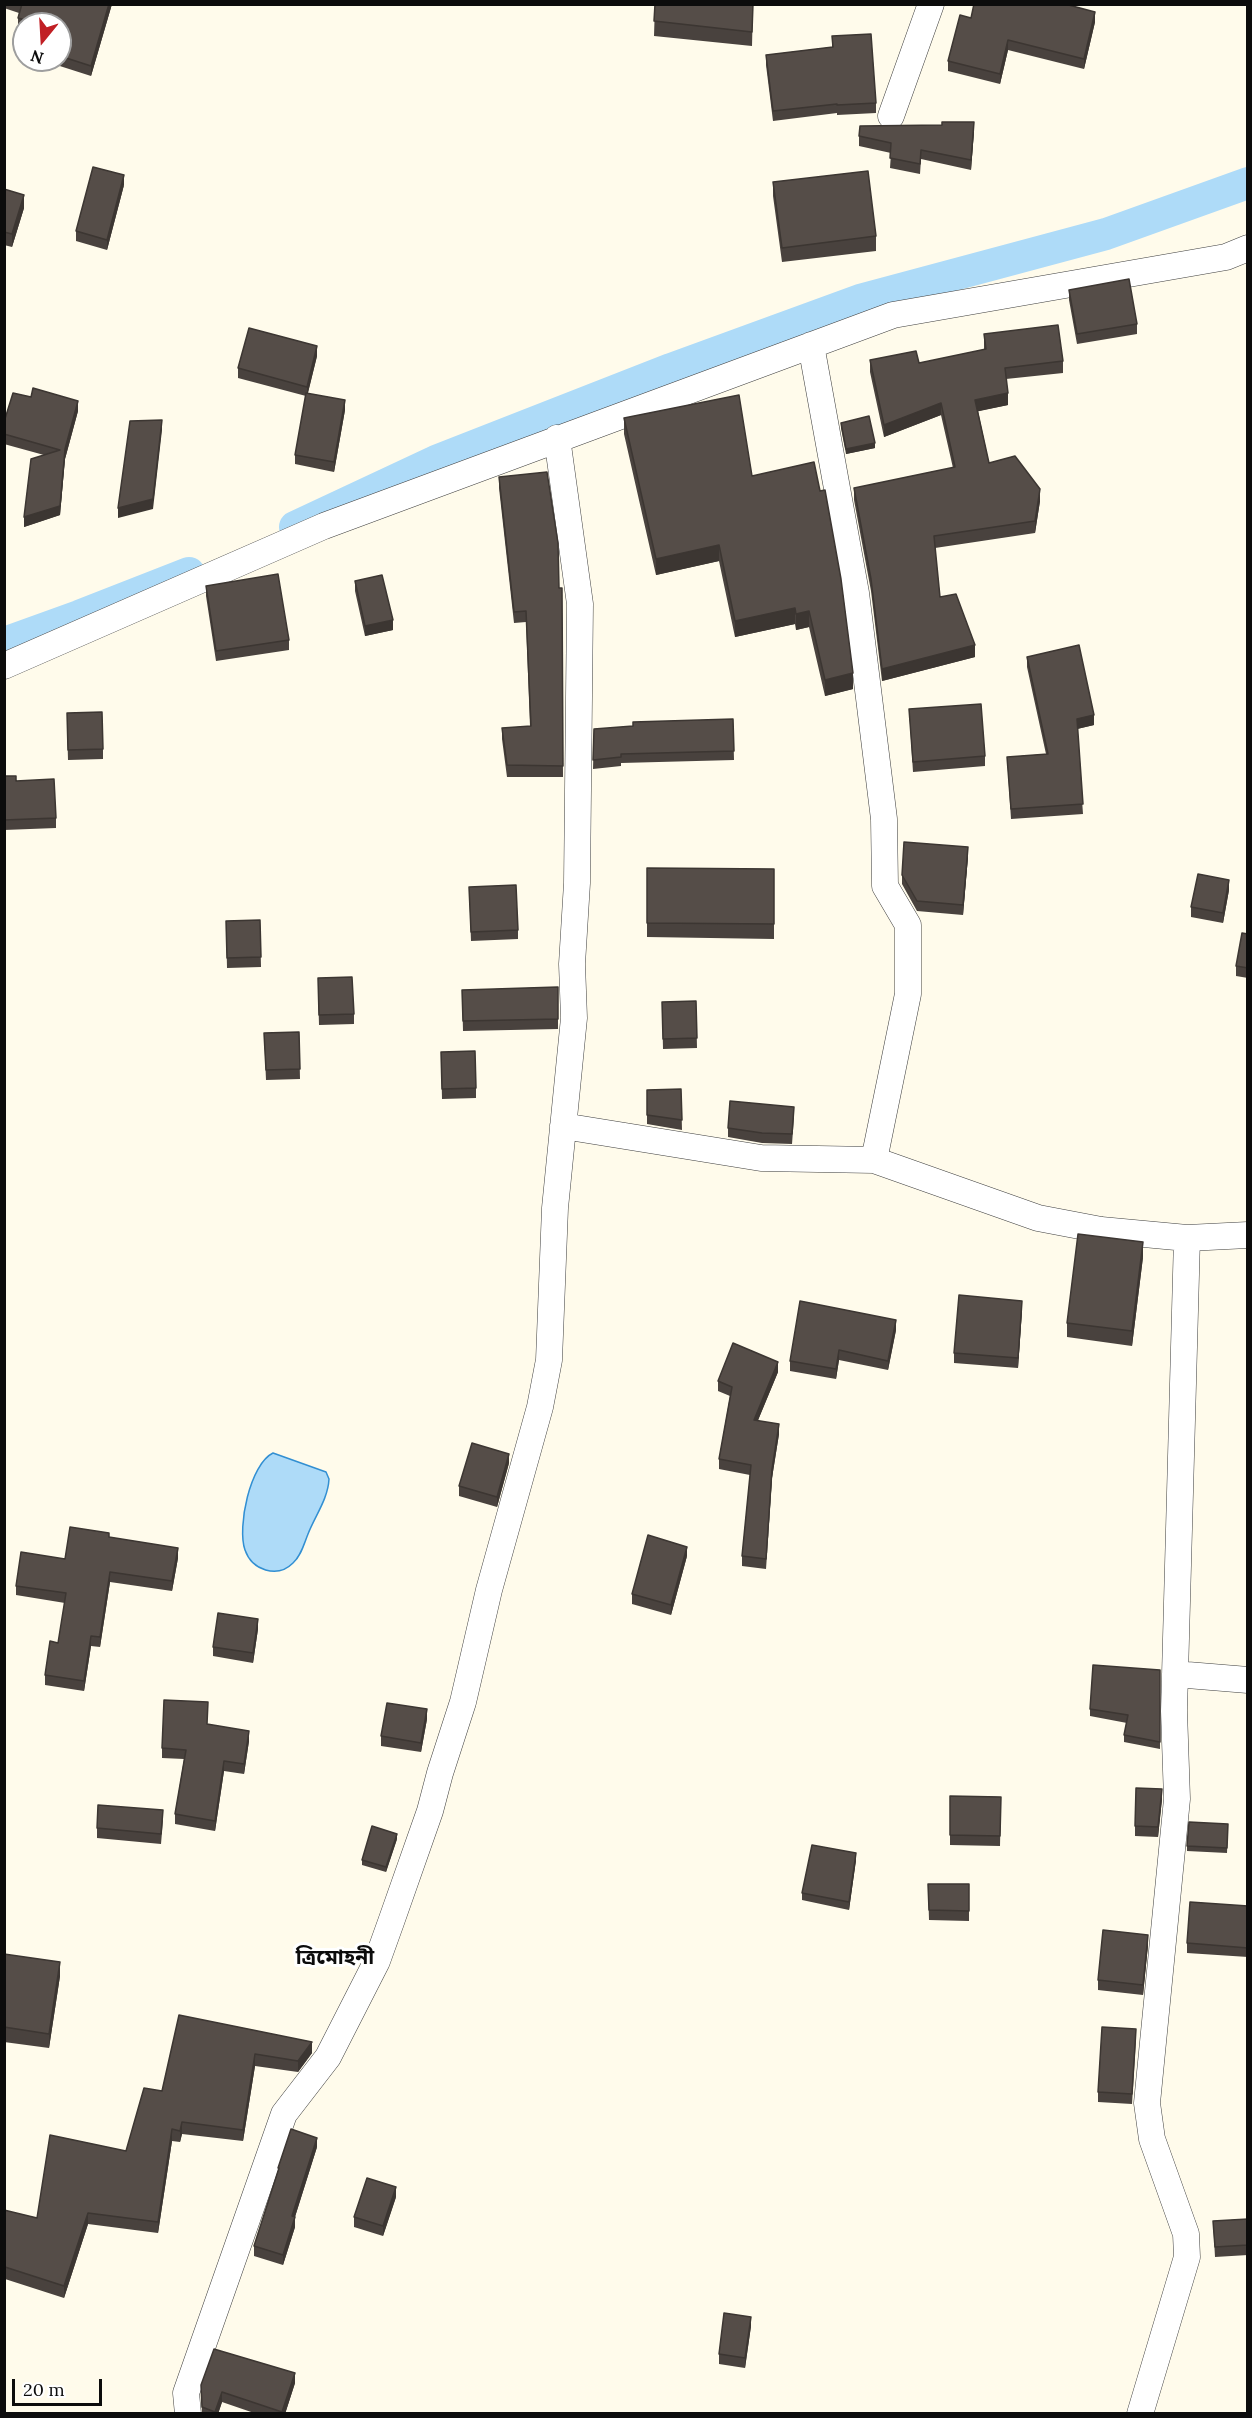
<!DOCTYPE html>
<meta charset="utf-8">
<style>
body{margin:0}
#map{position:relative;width:1252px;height:2418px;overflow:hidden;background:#fffbeb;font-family:Lora,serif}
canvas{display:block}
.frame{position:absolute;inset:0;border:6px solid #0c0c0c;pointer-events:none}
.north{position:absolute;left:12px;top:12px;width:60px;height:60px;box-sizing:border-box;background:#fff;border:2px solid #9e9e9e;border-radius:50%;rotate:198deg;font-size:16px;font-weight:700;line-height:24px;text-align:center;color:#0c0c0c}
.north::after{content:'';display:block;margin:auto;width:21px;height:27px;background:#c11f24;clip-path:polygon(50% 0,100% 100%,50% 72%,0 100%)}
.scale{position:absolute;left:12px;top:2379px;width:90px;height:27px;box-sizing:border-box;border:3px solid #0c0c0c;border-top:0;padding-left:8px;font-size:18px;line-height:21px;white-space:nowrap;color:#0c0c0c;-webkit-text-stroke:4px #fff;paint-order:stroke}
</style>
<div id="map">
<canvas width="1252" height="2418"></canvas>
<div class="frame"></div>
<div class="north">N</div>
<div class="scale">20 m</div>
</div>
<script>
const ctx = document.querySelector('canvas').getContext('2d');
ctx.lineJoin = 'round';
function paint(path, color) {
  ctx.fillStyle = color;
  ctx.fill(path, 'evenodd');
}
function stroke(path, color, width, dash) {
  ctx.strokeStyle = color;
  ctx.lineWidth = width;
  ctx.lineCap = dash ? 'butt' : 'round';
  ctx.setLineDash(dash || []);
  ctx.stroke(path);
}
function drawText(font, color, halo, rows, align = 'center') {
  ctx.font = font + ' Lora,"Noto Sans Bengali",serif';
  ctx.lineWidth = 6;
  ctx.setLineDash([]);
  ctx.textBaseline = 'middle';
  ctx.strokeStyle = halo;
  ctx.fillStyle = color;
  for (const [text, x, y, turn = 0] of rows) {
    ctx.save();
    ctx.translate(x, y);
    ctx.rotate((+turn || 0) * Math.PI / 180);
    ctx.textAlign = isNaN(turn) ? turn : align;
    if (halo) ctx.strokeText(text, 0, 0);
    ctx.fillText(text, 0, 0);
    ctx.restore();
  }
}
const water = new Path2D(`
 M273 1453 326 1472 329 1479C328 1499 315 1516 308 1534 304 1544 301 1556 293 1563 277 1579 252 1570 245 1550 237 1527 250 1464 273 1453Z`);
const canal = new Path2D(`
 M295 527 436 461 671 369 860 300 1106 234 1248 183
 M4 643 79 616 189 573`);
const minor = new Path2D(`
 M891 116 931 4
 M811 345 856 593 884 819 885 886 908 925V994L874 1160
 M4 666 324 526 893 315 1226 257 1248 248
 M563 1126 761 1158 874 1160 1038 1218 1101 1230 1187 1238
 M1175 1674 1248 1680
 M188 2414 186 2393 284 2114 328 2057 377 1961 391 1922 430 1811 440 1773 463 1702 489 1590 540 1407 549 1360 555 1208 574 1018 572 964 577 883 580 604 557 438
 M1140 2414 1187 2257 1186 2234 1152 2139 1147 2103 1177 1799 1174 1711 1187 1238 1248 1235`);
const wall = new Path2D(`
 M4 4H112L91 76 41 60H60V24H24V29L18 27V18L19 13 4 8Z
 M655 4H753L752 46 654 36Z
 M971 18 1095 22 1084 69 1008 50 1000 84 948 71V61Z
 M832 36 876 103V113L837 115V113L773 121 766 65V55L832 47Z
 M974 131 971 170 921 159 920 174 890 168 891 153 859 146V136Z
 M773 182 876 236V251L782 262 773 196Z
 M124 185 107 250 76 241V231Z
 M4 189 24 208 12 247 4 245Z
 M1069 290 1137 324V334L1077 344 1069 300Z
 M984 334 1063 361V373L1006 379 1008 405 978 411 989 463 1040 501 1035 533 935 548 940 597 975 657 882 681 871 591 854 500V488L953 468 941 415 884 437 870 372V360L919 363 984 350Z
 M317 356 308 393 345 410 334 472 295 464V455L306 396 238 378V368Z
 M78 411 65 459 60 515 24 527 44 455 4 444V422Z
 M624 418 752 476 853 689 825 696 809 627 796 630 795 624 735 637 719 561 656 575 624 434Z
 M841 423 875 448 846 454 841 428Z
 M499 477 559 588H562L563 777H507L502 739V728L530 726 526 622 514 623 499 488Z
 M355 581 393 630 365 636 355 591Z
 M206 586 289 640V650L216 661 206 596Z
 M1027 657 1094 725 1077 729 1083 814 1011 819 1007 757 1046 754 1027 667Z
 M909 709 985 756V766L913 772Z
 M733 719 734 760 621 763V766L593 769 594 729Z
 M67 723 103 749V759L68 760Z
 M4 776 16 781 56 818V828L4 830Z
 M968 857 963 915 917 911 902 884V875Z
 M647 868 774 869V939L647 937Z
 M469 887 518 930V939L471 941Z
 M1229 890 1223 923 1191 917V907Z
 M260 920 261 967 227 968 226 921Z
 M1248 934V978L1236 976V966Z
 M558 987V1029L463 1031 462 990Z
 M318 988 354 1014V1024L319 1025Z
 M696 1001 697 1048 663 1049 662 1002Z
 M299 1032 300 1079 266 1080 264 1033Z
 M441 1052 476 1088V1098L442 1099Z
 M681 1089 682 1130 647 1124V1090Z
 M794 1117 792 1144 762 1143 728 1137V1128Z
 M1143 1257 1132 1346 1067 1337V1323Z
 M1022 1310 1018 1368 954 1363V1353Z
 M896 1330 888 1370 839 1360 836 1379 790 1371V1361Z
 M778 1372 758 1420 779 1434 772 1478 766 1569 742 1566V1556L750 1475 719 1469V1459L730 1396 718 1391V1381Z
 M509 1463 497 1507 459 1496V1486Z
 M109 1538 178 1558 172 1591 110 1582 100 1647 91 1646 84 1691 45 1685V1675L58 1643 65 1603 16 1595V1586L65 1559Z
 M687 1556 671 1615 632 1604V1594Z
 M258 1629 253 1663 213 1656V1647Z
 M1160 1670V1749L1124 1742V1735L1127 1723 1090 1716V1709Z
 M427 1719 421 1752 381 1746V1736Z
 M207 1724 249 1741 244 1774 224 1771 215 1831 175 1824V1814L184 1759 162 1758V1748Z
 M950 1796 1001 1797 1000 1846 950 1845Z
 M1162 1799 1158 1837 1135 1836V1826Z
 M163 1820 161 1844 97 1838V1828Z
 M1228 1824 1227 1853 1187 1851V1846Z
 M397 1839 386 1872 362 1865V1860Z
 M856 1860 849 1910 802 1900V1893Z
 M928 1884H969V1921L929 1920Z
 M1248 1906V1957L1187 1953V1943Z
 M1148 1945 1143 1995 1098 1990V1980Z
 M4 1954 60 1976 49 2048 4 2042Z
 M179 2015 312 2053 298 2072 255 2066 243 2141 182 2134 180 2142 172 2141 158 2233 88 2224 64 2298 5 2279 4 2210 37 2218 126 2151 162 2091Z
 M1136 2039 1132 2104 1098 2102V2092Z
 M317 2147 295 2217V2227L283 2265 254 2256V2246L278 2173V2168Z
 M396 2197 383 2236 354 2227V2217Z
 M1248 2219V2255L1215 2257 1213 2221Z
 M751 2326 745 2368 719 2364V2354Z
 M295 2383 285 2414H257L222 2402 218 2414H202L201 2385Z`);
const shadedWall = new Path2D(`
 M109 4H112L91 76V66Z
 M1095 12V22L1084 69V59Z
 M1008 40V50L1000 84V74Z
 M6 110V123L4 128V115Z
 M974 122V131L971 170V160Z
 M124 175V185L107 250V240Z
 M24 195V208L12 247V234Z
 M317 346V356L307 396V387Z
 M1008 393V405L975 412V400Z
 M345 400V410L334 472V462Z
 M78 401V411L65 459 60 515 24 527V517L65 449Z
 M941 403V415L884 437V425Z
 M162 420V430L153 509 118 518V508Z
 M875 443V448L846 454V449Z
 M1040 489V501L1035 533V521Z
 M719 545V561L656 575V559Z
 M795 608V624L735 637V621Z
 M809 611V627L796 630V614Z
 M393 620V630L365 636V626Z
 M975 645V657L882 681V669Z
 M853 673V689L825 696V680Z
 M1094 715V725L1077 729V719Z
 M968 847V857L963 915V905Z
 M1229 880V890L1223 923V913Z
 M1143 1242V1257L1132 1346V1331Z
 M1022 1301V1310L1018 1368V1358Z
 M896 1320V1330L888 1370V1361Z
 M839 1350V1360L836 1379V1369Z
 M778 1362V1372L754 1430V1420Z
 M779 1424V1434L772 1478 766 1569 772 1469Z
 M509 1454V1463L497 1507V1497Z
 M687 1547V1556L671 1615V1605Z
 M178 1548V1558L172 1591V1581Z
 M110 1572V1582L100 1647V1637Z
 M258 1619V1629L253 1663V1653Z
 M91 1636V1646L84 1691V1681Z
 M427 1709V1719L421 1752V1743Z
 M249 1731V1741L244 1774V1764Z
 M224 1761V1771L215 1831V1821Z
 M1162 1789V1799L1158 1837V1827Z
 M397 1834V1839L386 1872V1867Z
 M856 1853V1860L849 1910V1902Z
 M1148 1935V1945L1143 1995V1985Z
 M60 1962V1976L49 2048V2034Z
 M312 2042V2053L298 2072V2061Z
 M255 2054V2066L243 2141V2130Z
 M182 2122V2134L180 2142V2131Z
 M172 2129V2141L158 2233V2222Z
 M317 2138V2147L292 2226V2216Z
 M396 2187V2197L383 2236V2226Z
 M88 2213V2224L64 2298V2286Z
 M295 2217V2227L283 2265V2255Z
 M751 2317V2326L745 2368V2358Z
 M295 2373V2383L285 2414H282Z
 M222 2392V2402L218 2414H215Z`);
const building = new Path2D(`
 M22 4H109L91 66 60 56V24H39L18 18Z
 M655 4H753L752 32 654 21Z
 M974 4H1065L1095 12 1084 59 1008 40 1000 74 948 61 960 15 971 18Z
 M871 34 876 103 837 105V104L773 111 766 55 833 47 832 36Z
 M942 122H974L971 160 921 150 920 164 890 158 891 143 859 136 860 126 942 125Z
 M93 167 124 175 107 240 76 231Z
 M868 171 876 236 782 248 773 182Z
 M4 189 24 195 12 234 4 232Z
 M1129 279 1137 324 1077 334 1069 290Z
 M1058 325 1063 361 1005 368 1008 393 975 400 989 463 1015 456 1040 489 1035 521 934 536 940 597 956 594 975 645 882 669 871 579 854 488 955 467 941 403 884 425 870 360 916 351 919 363 986 349 984 334Z
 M249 328 317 346 307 387 238 368Z
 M33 388 78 401 65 449 60 506 24 517 31 459 60 450 4 434V422L13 393 31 397Z
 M306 393 345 400 334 462 295 455Z
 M739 395 752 476 814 462 820 491 825 490 841 579 853 673 825 680 809 611 796 614 795 608 735 621 719 545 656 559 624 418Z
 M869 416 875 443 846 449 841 423Z
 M162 420 153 499 118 508 130 421Z
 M547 472 558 543 559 588H562L563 766 507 765 502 728 531 726 526 611 514 612 499 477Z
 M278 574 289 640 216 651 206 586Z
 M382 575 393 620 365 626 355 581Z
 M1079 645 1094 715 1077 719 1083 804 1011 809 1007 757 1048 754 1027 657Z
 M981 704 985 756 913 762 909 709Z
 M102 712 103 749 68 750 67 713Z
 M733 719 734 751 621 754V757L593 760 594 729 633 726V722Z
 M4 776H16V781L54 779 56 818 4 820Z
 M904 842 968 847 963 905 917 901 902 875Z
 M647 868 774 869V924L647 923Z
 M1198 874 1229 880 1223 913 1191 907Z
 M516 885 518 930 471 932 469 887Z
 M260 920 261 957 227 958 226 921Z
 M1242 933 1248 934V968L1236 966Z
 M352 977 354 1014 319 1015 318 978Z
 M558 987V1019L463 1021 462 990Z
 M696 1001 697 1038 663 1039 662 1002Z
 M299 1032 300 1069 266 1070 264 1033Z
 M475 1051 476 1088 442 1089 441 1052Z
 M681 1089 682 1120 647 1115V1090Z
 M730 1101 794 1107 792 1134 762 1133 728 1128Z
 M1078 1234 1143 1242 1132 1331 1067 1323Z
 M959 1295 1022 1301 1018 1358 954 1353Z
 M800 1301 896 1320 888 1361 839 1350 836 1369 790 1361Z
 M733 1343 778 1362 754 1420 779 1424 772 1469 766 1559 742 1556 751 1465 719 1459 732 1387 718 1381Z
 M472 1443 509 1454 497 1497 459 1486Z
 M70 1527 109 1533V1537L178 1548 172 1581 110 1572 100 1637 91 1636 84 1681 45 1675 50 1641 58 1643 66 1593 16 1586 21 1552 65 1559Z
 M648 1535 687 1547 671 1605 632 1594Z
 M218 1613 258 1619 253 1653 213 1647Z
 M1093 1665 1160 1670V1742L1124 1735 1128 1715 1090 1709Z
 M164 1700 208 1702 207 1724 249 1731 244 1764 224 1761 215 1821 175 1814 186 1750 162 1748Z
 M387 1703 427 1709 421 1743 381 1736Z
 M1136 1788 1162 1789 1158 1827 1135 1826Z
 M950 1796 1001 1797 1000 1836 950 1835Z
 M98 1805 163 1810 161 1834 97 1828Z
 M1189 1822 1228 1824 1227 1848 1187 1846Z
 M372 1826 397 1834 386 1867 362 1860Z
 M812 1845 856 1853 849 1902 802 1893Z
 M928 1884H969V1911L929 1910Z
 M1190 1902 1248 1906V1948L1187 1943Z
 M1103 1930 1148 1935 1143 1985 1098 1980Z
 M4 1954 60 1962 49 2034 4 2027Z
 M179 2015 312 2042 298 2061 255 2054 243 2130 182 2122 180 2131 172 2129 158 2222 88 2213 64 2286 5 2267 4 2268V2210L37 2218 50 2135 126 2151 144 2088 162 2091Z
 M1102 2027 1136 2029 1132 2094 1098 2092Z
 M291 2129 317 2138 292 2216 295 2217 283 2255 254 2246 279 2168H278Z
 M367 2178 396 2187 383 2226 354 2217Z
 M1248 2219V2245L1215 2247 1213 2221Z
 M724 2313 751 2317 745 2358 719 2354Z
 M214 2349 295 2373 282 2412 222 2392 215 2412 202 2407 201 2385Z`);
const districtNames = [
 ["ত্রিমোহনী",335,1958]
];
paint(water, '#aedbf8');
stroke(water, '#328fd2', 1.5);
stroke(canal, '#aedbf8', 32);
stroke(minor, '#3f3f3f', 27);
stroke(minor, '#fff', 26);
paint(wall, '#49423e');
paint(shadedWall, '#3c3632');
paint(building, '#554d48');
stroke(building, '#3c3632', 1.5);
drawText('bold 21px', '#0c0c0c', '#fff', districtNames);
</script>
